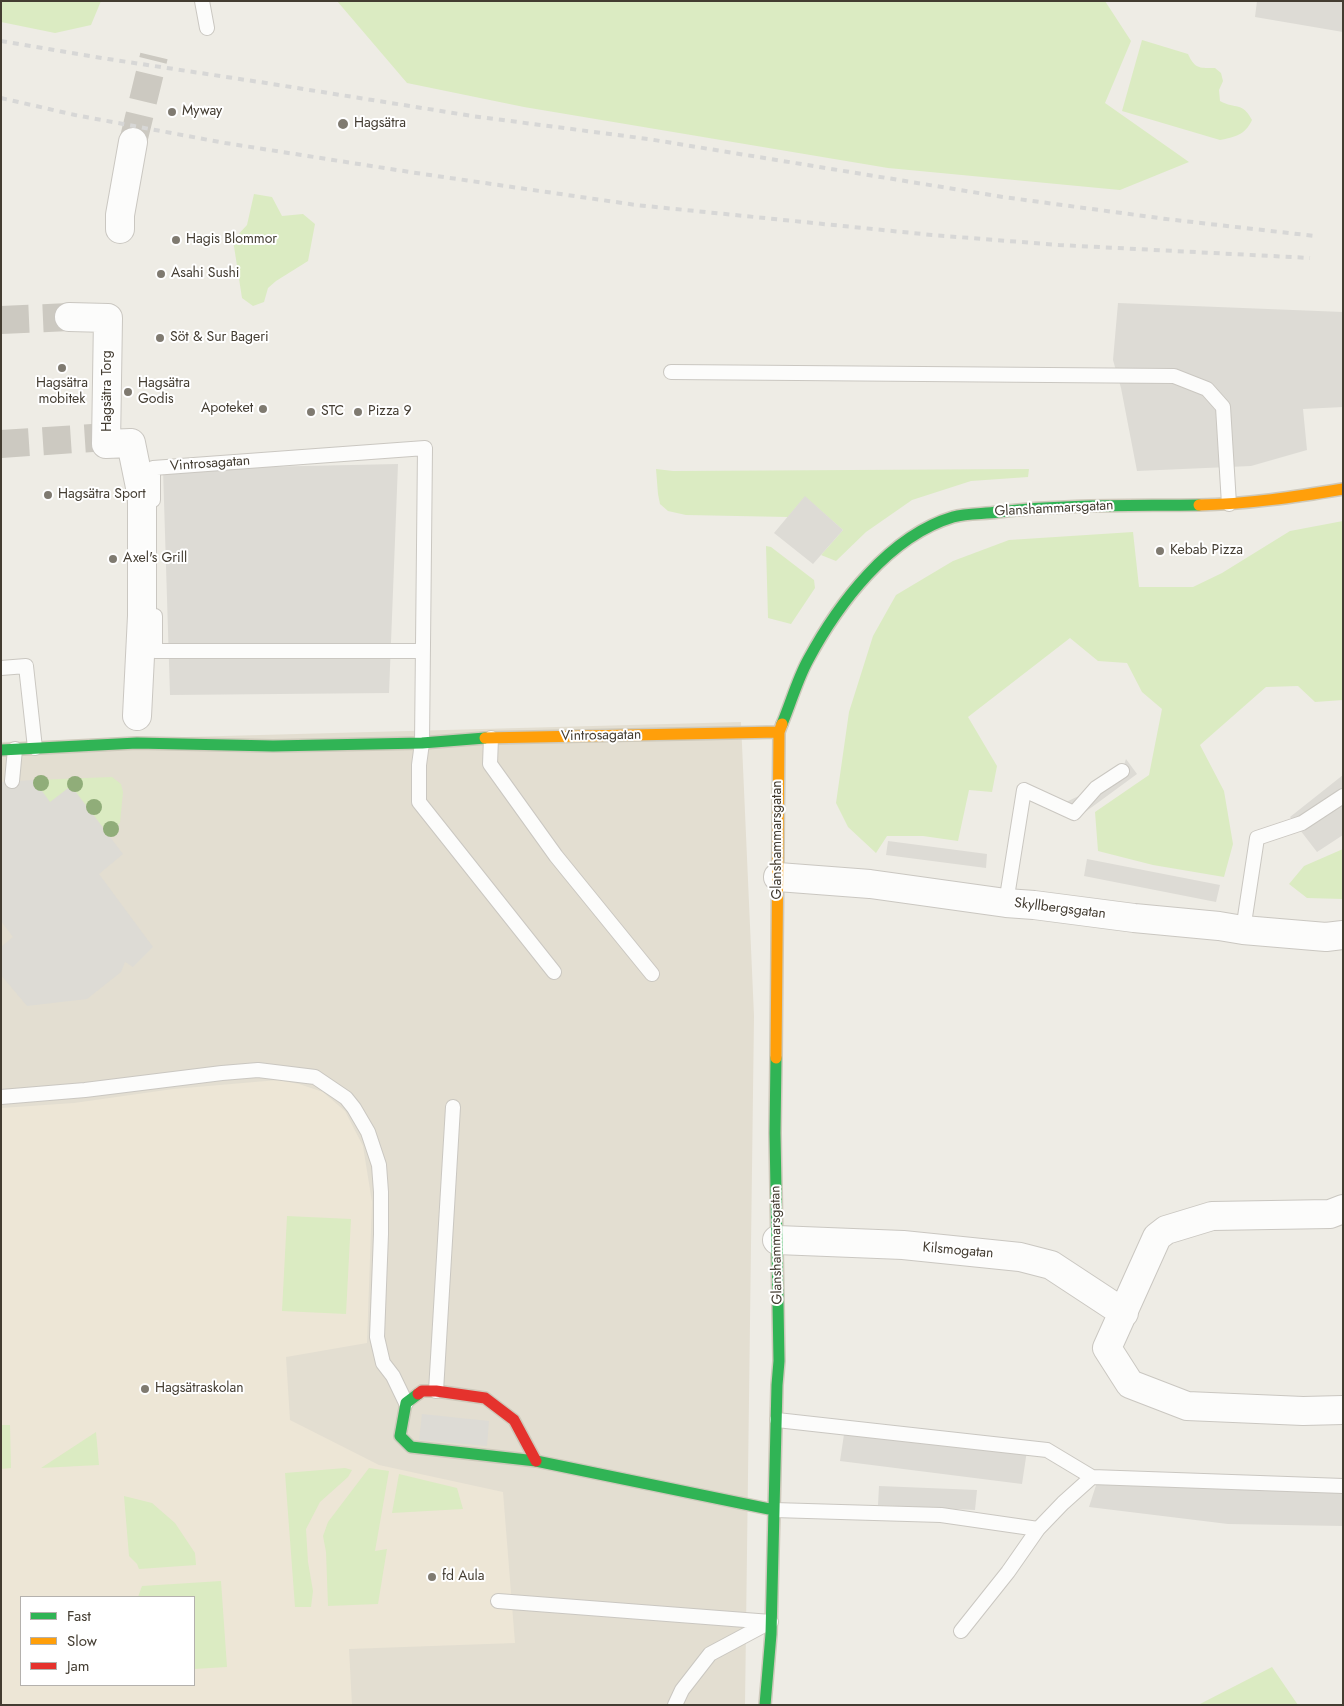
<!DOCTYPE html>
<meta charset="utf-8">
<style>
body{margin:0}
#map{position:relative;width:1344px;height:1706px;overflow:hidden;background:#eeece5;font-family:Jost,sans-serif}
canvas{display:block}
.frame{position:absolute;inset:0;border:2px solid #433c31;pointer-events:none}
.legend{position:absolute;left:20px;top:1596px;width:175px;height:90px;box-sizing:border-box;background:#fff;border:1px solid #b4b1ad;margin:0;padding:6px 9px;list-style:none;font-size:15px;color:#433c31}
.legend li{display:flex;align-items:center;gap:10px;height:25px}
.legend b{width:25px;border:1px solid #b4b1ad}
</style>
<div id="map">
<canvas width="1344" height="1706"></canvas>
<div class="frame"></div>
<ul class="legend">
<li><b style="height:6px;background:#30b455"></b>Fast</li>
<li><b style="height:6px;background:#ff9f0a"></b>Slow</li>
<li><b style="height:6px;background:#e5322d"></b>Jam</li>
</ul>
</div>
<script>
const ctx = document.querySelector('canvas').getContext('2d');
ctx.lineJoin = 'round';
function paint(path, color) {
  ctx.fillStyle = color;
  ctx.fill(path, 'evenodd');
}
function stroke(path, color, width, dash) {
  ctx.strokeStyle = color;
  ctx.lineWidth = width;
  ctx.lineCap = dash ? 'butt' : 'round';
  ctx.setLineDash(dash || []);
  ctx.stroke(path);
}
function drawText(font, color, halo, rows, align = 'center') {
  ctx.font = font + ' Jost,sans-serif';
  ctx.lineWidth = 4;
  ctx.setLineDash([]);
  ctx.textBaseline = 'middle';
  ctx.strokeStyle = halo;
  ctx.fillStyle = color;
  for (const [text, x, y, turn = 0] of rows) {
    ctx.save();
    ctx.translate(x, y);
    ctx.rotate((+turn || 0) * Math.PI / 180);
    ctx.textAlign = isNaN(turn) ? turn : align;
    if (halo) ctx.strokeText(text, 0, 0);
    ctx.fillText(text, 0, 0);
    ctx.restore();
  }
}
const residential = new Path2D(`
 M741 722 754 1016 745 1705H1V742ZM21 1597H194V1685H21Z`);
const education = new Path2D(`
 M278 1080 299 1084 323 1092 345 1111 363 1146 372 1202 367 1343 286 1357 290 1420 379 1465 503 1492 515 1643 349 1649 352 1705H1V1108L74 1103 173 1089ZM21 1597H194V1685H21Z`);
const green = new Path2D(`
 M1 1H101L91 25 55 33 1 22Z
 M337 1H1105L1131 41 1105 103 1189 162 1120 190 888 168 524 107 407 83Z
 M1142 40 1188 54C1195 69 1199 68 1215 68L1221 73 1223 81 1219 90 1220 101C1236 110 1242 101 1252 120 1245 135 1235 137 1220 140L1122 111Z
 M254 194 272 197 282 216 303 214 315 224 308 261 276 281 268 288 264 302 253 306 242 298 233 240 247 225Z
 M656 469 673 471 1029 469 1028 477 971 481 912 500 866 532 836 561 821 555 843 530 805 497 788 517 686 515 668 511 660 504 658 494Z
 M1343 521V700L1315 702 1298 686 1266 687 1200 745 1224 791 1233 844 1224 877 1153 865 1098 851 1095 812 1149 775 1162 709 1142 692 1127 663 1098 661 1070 638 968 717 997 766 992 792 969 790 958 841 923 836H887L876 853 848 827 836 803 849 712 873 636 896 595 953 561 1009 540 1133 532 1139 587H1193L1222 573 1290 531Z
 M766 546 771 547 814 580 815 588 791 624 768 618Z
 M112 777 121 784 123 792 120 823 109 835 71 786 50 803 34 780Z
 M1343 849V899L1307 898 1289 884 1304 866Z
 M287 1216 351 1219 346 1314 282 1311Z
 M1 1425H10L11 1468 1 1469Z
 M96 1432 99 1465 41 1468Z
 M345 1468 352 1470 348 1477 320 1502 306 1529 308 1562 313 1591 311 1607H295L285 1473Z
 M369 1468 389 1471 375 1551 387 1549 378 1604 328 1606 326 1552 323 1536 328 1522Z
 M399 1474 457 1488 463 1509 392 1513Z
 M124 1496 152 1503 175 1523 195 1553 196 1565 139 1569 137 1564 129 1556Z
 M221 1581 227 1667 194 1669V1597H138L142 1586Z
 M1272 1667 1298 1705H1198Z`);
const parking = new Path2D(`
 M1257 1H1343V32L1255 17Z
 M1118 303 1343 312V407L1303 409 1307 450 1251 466 1137 471 1121 388 1113 360Z
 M398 464 389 693 170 695 163 469Z
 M805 496 843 530 813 564 774 533Z
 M1126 759 1137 774 1077 818 1066 802 1096 788 1122 771Z
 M1343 775V835L1317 852 1290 817Z
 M34 780 50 802 71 786 123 854 99 874 153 947 133 967 125 962 121 972 87 999 27 1006 1 975V947L13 937 1 921V782Z
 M888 841 987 854 986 868 886 855Z
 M1087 859 1220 885 1216 902 1084 876Z
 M422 1414 489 1421 487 1446 419 1440Z
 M846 1421 1028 1444 1022 1484 840 1461Z
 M1100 1473 1343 1492V1526L1228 1524 1089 1507Z
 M879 1486 977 1490 975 1510 878 1505Z`);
const streetTunnel = new Path2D(`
 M133 142 154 56
 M1 320 69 317
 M1 444 107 437`);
const lane = new Path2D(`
 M202 1 207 28
 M671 372 1174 376 1207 389 1223 407 1229 504
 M153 500V468L425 448 422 743 419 765V802L554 972
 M155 616V651H423
 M1 668 26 666 35 748
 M491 738 490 764 556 856 652 974
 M12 781 15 749
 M1006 903 1024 790 1074 813 1096 788 1122 771
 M1243 930 1257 838 1302 823 1343 796
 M1 1097 85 1090 222 1073 258 1070 315 1077 346 1098 354 1108 368 1132 379 1165 381 1192V1234L377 1337 383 1363 393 1376 406 1403
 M436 1391 453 1107
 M777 1420 1047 1450 1092 1477 1343 1486
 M774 1510 941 1515 1038 1529 1063 1503 1092 1477
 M498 1601 771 1622
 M961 1631 1008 1572 1038 1529
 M675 1705 682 1690 710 1654 770 1622`);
const street = new Path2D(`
 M120 229V215L133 142
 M69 317 108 318 106 444 131 443
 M131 443 142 497V616L137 716
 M778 877 870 884 1006 903 1034 905 1134 918 1219 926 1243 930 1326 937 1343 935
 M1343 1209 1330 1214 1212 1216 1166 1230 1157 1237 1107 1348 1130 1384 1187 1406 1303 1411 1343 1410
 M777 1240 903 1245 1020 1257 1051 1265 1124 1313`);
const fast = new Path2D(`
 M782 724C791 703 797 680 808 660 838 604 889 536 953 517 967 513 984 514 998 512 1065 504 1133 506 1199 505
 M1 750 137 743 273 746 422 743 485 738
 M418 1394 406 1403 400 1436 411 1447 536 1461 774 1510
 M765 1705 771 1634 777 1385 779 1361 775 1133 776 1058`);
const slow = new Path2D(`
 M1199 505C1248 504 1295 497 1343 489
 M485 738 779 732
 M776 1058 779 732 782 724`);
const jam = new Path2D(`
 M418 1394 422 1391H436L485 1398 514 1420 536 1461`);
const rail = new Path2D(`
 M1 41 108 59 266 83 472 116 648 139 1003 197 1166 219 1315 236
 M1 98 75 115 225 143 416 173 636 205 932 235 1059 245 1310 258`);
const trees = [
 [41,783],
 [75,784],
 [94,807],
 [111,829]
];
const markers = [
 [172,112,5,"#7f7a70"],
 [343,124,6,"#7f7a70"],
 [176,240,5,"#7f7a70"],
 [161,274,5,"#7f7a70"],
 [160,338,5,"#7f7a70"],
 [62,368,5,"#7f7a70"],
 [128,392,5,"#7f7a70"],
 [263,409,5,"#7f7a70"],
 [311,412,5,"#7f7a70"],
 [358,412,5,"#7f7a70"],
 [48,495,5,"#7f7a70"],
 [1160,551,5,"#7f7a70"],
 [113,559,5,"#7f7a70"],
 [145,1389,5,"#7f7a70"],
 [432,1577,5,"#7f7a70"]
];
const poiNames = [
 ["Myway",182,112],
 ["Hagsätra",354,124],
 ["Hagis Blommor",186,240],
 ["Asahi Sushi",171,274],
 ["Söt & Sur Bageri",170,338],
 ["Hagsätra",62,384,"center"],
 ["mobitek",62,400,"center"],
 ["Hagsätra",138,384],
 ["Godis",138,400],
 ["Apoteket",253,409,"right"],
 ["STC",321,412],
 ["Pizza 9",368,412],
 ["Hagsätra Sport",58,495],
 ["Kebab Pizza",1170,551],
 ["Axel's Grill",123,559],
 ["Hagsätraskolan",155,1389],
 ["fd Aula",442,1577]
];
const streetNames = [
 ["Hagsätra Torg",108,391,-90],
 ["Vintrosagatan",210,464,-4],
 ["Glanshammarsgatan",1054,509,-3],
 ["Vintrosagatan",601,736,-1],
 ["Glanshammarsgatan",778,840,-90],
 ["Skyllbergsgatan",1060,909,7],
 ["Glanshammarsgatan",777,1245,-91],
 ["Kilsmogatan",958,1251,5]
];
paint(residential, '#e3ded1');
paint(education, '#ede6d6');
paint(green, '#dbebc2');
paint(parking, '#dddbd5');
stroke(streetTunnel, '#ccc9c1', 28, [28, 14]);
stroke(lane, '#cac7c1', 16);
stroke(street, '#cac7c1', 30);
stroke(fast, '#cec9bb', 14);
stroke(slow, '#cec9bb', 14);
stroke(jam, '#cec9bb', 14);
stroke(lane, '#fcfcfb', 14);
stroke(street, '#fcfcfb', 28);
stroke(fast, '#30b455', 11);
stroke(slow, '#ff9f0a', 11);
stroke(jam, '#e5322d', 11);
stroke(rail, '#d7d7d6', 4, [6, 6]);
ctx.fillStyle = '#90ad79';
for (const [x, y] of trees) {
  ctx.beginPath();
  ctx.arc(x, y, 8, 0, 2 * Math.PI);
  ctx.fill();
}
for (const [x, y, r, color] of markers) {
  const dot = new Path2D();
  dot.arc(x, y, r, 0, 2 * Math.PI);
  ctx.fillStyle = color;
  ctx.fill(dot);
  stroke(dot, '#fff', 2);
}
drawText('14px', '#433c31', '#fff', poiNames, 'left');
drawText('14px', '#433c31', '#fff', streetNames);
</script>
